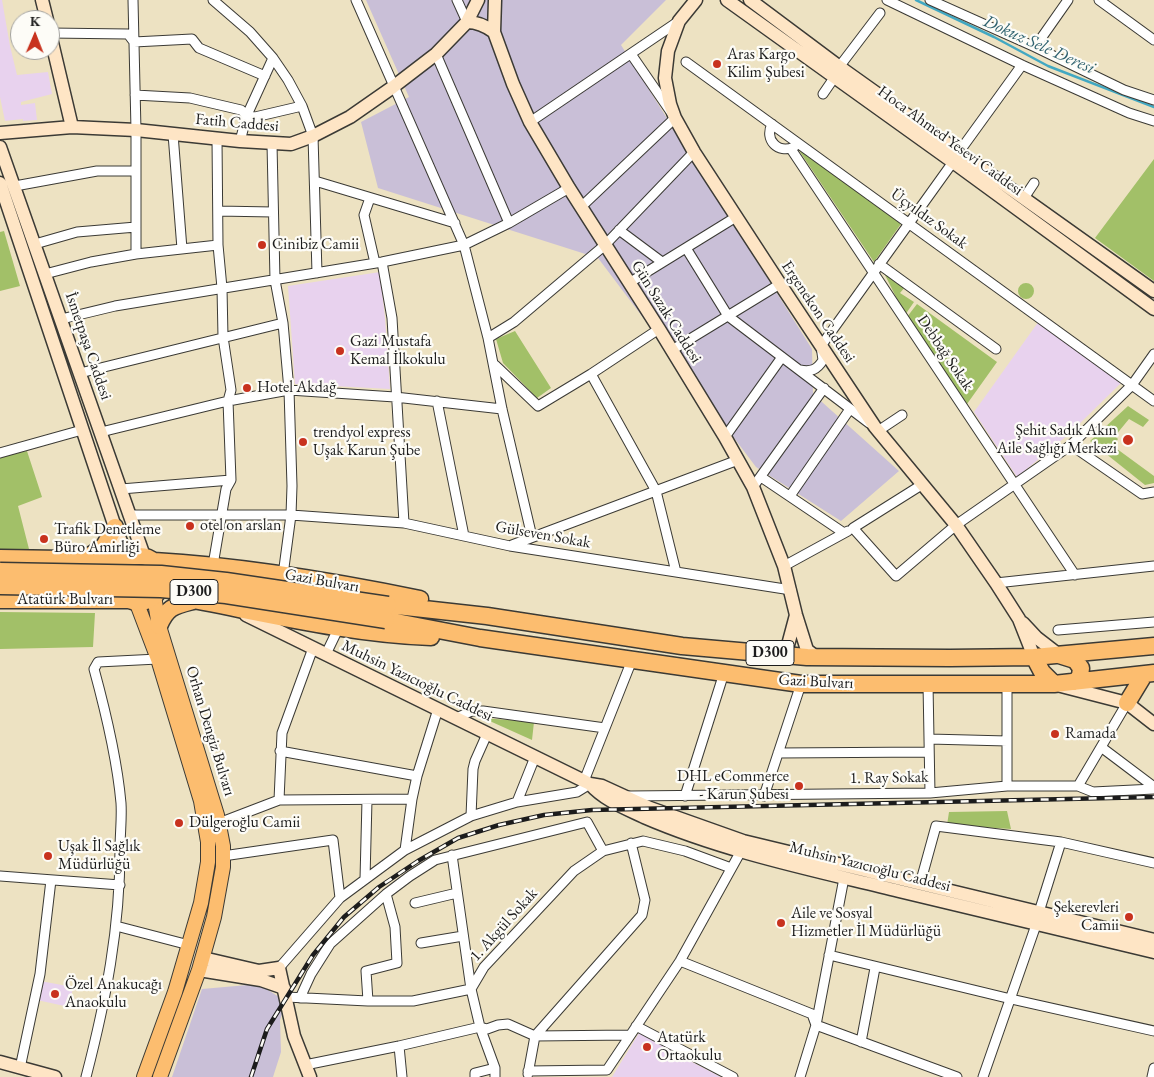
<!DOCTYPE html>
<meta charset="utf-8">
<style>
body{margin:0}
#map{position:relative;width:1154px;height:1077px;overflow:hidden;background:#ede2c2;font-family:"EB Garamond",serif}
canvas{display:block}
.north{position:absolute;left:10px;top:10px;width:50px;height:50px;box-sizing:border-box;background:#fdfcf7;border:1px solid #a3a29f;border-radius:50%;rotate:1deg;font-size:14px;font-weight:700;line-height:20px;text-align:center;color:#1c1c1c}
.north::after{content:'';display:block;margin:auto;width:18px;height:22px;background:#c8321e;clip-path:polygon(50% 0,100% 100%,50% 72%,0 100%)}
</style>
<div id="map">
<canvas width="1154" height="1077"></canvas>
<div class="north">K</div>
</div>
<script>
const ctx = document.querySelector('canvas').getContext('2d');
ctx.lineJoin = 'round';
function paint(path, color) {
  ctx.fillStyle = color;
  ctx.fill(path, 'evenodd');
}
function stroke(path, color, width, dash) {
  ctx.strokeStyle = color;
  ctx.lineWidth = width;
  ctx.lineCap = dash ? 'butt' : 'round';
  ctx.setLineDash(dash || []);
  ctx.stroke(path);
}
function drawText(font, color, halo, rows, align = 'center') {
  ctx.font = font + ' "EB Garamond",serif';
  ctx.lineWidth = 4.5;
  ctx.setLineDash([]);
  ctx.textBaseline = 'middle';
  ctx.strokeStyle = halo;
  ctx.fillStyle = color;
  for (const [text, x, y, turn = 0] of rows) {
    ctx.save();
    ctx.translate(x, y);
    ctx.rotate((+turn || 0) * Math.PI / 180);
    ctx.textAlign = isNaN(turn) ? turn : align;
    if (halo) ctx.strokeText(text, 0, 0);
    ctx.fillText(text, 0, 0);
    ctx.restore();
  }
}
const built = new Path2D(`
 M0 0H2L10 46 17 75 48 72 52 94 21 102V105L35 103 37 120 23 121V119L5 121 0 97Z
 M380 272 385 318 390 389 295 384 288 286Z
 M1039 321 1121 383 1068 435 1017 477 974 412Z
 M40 981 73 987 69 1007 37 1000Z
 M639 1033 690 1061 721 1077H612Z`);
const industrial = new Path2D(`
 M366 0H666L621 45 812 349 813 394 899 471 841 521 756 467 598 258 378 188 361 122 409 97Z
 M259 984 279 997 284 1008 280 1020 281 1052 273 1077H172L202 989Z`);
const green = new Path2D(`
 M798 149 903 221 874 262Z
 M1154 159V281L1095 238Z
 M4 231 20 286 0 291V232Z
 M883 271 905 287 900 293 914 302 905 315Z
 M1018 291a8 8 0 1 1 16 0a8 8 0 1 1-16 0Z
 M917 304 997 362 967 404 907 317Z
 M515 331 551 388 537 398 503 363 496 339Z
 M1128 406 1149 420 1143 427 1129 419 1115 436 1118 439 1113 446 1154 476V483L1145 485 1090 441Z
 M27 451 42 497 18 506 29 549H0V457Z
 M0 612 95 613 93 647 0 649Z
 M483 718 534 722 532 740Z
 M1007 811 1011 829 947 825 949 812Z`);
const stream = new Path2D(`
 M916 0 994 37 1048 66 1154 107`);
const street = new Path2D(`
 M133 0 136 130V254
 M213 0 250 32 273 58 288 80 302 106 313 136 317 273
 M356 0 464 245 488 338 502 409 532 537
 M457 0 467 22
 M887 0 1022 65 1129 113 1154 121
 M930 0 1035 47 1124 90 1154 100
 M1099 0 1154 40
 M50 33 128 34 134 42 192 39 199 48 265 76
 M1035 47 1068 0
 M436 54 509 223
 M686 62 1154 401
 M839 67 880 13
 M823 94 834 78
 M135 95 190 98 241 110 247 115 255 117 302 106
 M530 122 679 21
 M772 124C764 140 778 154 794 147
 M173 134 182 249
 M240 141 247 115 273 58
 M272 144 275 280 283 323 289 390 292 486 291 515 283 575
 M791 149 1075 575
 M959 152 1022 65
 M315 181 455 223
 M15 186 97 171H136
 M370 198 364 215 375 263
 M1024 198 1034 183
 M581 207 675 118 631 54
 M218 211 273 212
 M619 230 662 262
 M35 244 77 232 136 227
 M686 248 728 316 869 423
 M382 262 392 318 404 523
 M879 264 996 349
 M45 274 91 262 136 254 218 245
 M629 283 736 217
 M61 319 115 306 382 262 464 245 509 223 569 188
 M488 338 514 322 605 245 694 152
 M672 350 780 284
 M495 365 538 406 591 374 659 329
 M800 370C811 372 817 370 823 360L821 346 953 162
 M80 373 283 323
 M591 374 656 491 676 572
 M437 401 464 536
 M878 431 902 415
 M101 432 228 401 289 390 395 397 502 409
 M725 437 782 357
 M1071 445 1142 494 1154 492
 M0 453 82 430
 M761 477 844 533
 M923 484 853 528 896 576 956 525 1071 445 1132 385 1154 354
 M753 487 824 388
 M121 489 231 480
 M790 496 850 409
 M129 515H291L404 523 510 546 791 590
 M512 545 738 460
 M213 565 226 489 231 480 228 401 231 390 223 337 222 288 218 245 217 139
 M784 566 848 531
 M996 583 1154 566
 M1058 630 1154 622
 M326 654 339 627
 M928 684 930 793
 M1007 685V786
 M456 718 472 711H483L605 728
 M929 739 1007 741
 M1101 747 1154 787
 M280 751 417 776
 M778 753 929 752
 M584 781 632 660
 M1078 786 1127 703
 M629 796 930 793 1007 786H1078L1093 792 1154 789
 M685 796 724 673
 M764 796 801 684
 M279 800 282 733 313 648
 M517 802 535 757
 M471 816 473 769 475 761 487 734
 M219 823 279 800 412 799
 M405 850 412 799 417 776 438 709
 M452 855 471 989 480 1027 495 1068V1077
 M223 856 333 840 340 898
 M0 876 120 885
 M365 879 367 800
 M920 884 936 826 1061 842 1154 863
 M415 903 457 893
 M1039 912 1061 842
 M116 926 189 945
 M421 943 463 936
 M829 955 1011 999 1154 1031
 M680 961 812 1014 816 1025 957 1077
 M279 968 340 898 405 850 471 816 517 802 577 792 590 784
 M286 997 368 1001H413L471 989 484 967 574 871 603 851 643 841 685 851 731 868
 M300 998 311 974 330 944 386 894 410 876 435 860 587 822 603 851
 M368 1001 366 971 397 963 395 927 386 894
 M636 1026 733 1077
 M861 1042 875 968
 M399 1046 402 1077
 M305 1065 399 1046 480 1027 487 1029 498 1025 508 1024 535 1036 630 1035
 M20 1068 40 974 51 880
 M528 1071 607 1070 680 961 741 851
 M528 1074 535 1036 642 915 645 900 631 843
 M86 1077C106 1000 120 928 120 849 120 834 122 818 121 803 117 758 106 713 94 669L98 662 158 659
 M475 1077V1073L495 1068
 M800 1077 816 1025 844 878
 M983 1077 1036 925
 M1152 1077 1154 1068`);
const secondary = new Path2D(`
 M42 0 47 20
 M495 0 494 32 513 84 530 122 569 188 659 329 725 437 753 487 784 566 796 615 807 650 816 657
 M696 0 679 21 668 51 665 78 670 104 675 118 694 152 780 284 875 427 956 525 996 583 1019 619 1034 657
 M727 0 953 162 1154 309
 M750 0 841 68 1154 291
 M467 22C478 22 486 26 494 32
 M50 34 72 127
 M0 133 72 127 136 130 240 141 291 144 313 136 350 117 393 87 436 54 467 22 478 0
 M0 147 144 556
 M0 183 115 527 128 558
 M246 615 584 781 590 784 602 786 650 808 743 841 1154 940
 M1023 623 1037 638 1059 655
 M778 654 788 645 796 615
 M1061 686 1127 703 1154 724
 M590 784C604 800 625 808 644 817 725 852 814 870 899 891 984 912 1069 932 1154 952
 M203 958 259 971 279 968 294 1036 310 1077
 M199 970 261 980 284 988
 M0 1062 55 1077`);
const primary = new Path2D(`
 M154 596 159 626 217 815 223 846V867L214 917 199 970 160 1077
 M136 601 158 659 201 801 208 842V862L201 903 175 992 144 1077`);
const highway = new Path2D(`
 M116 579a23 23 0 1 1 46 0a23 23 0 1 1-46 0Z
 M0 558 126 560
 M85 559 104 546 115 527
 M154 561C243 566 332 581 420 599
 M177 597C260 612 346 634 431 637
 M0 600H130
 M388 605 487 616 682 646 807 657 950 658 1034 657 1154 646
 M386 620 480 638 801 684H1054L1154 673
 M159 626C167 607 174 606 193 601
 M1059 655 1075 660 1081 668 1080 676 1075 682
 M1034 657 1042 672 1054 684
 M1127 703 1144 675`);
const rail = new Path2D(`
 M251 1077 267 1029 313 955 344 917 379 887 418 861 458 838 499 825 544 815 592 810 1154 797`);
const highwayBridge = new Path2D(`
 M0 571 161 574 226 581 388 605
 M0 586 161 589 226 595 386 620`);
const markers = [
 [717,64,5,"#c8321e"],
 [262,245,5,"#c8321e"],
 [340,351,5,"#c8321e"],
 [247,388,5,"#c8321e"],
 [1128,440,6,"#c8321e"],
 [303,442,5,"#c8321e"],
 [190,526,5,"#c8321e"],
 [44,539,5,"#c8321e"],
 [1055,734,5,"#c8321e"],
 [799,786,5,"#c8321e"],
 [179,823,5,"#c8321e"],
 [48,856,5,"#c8321e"],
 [1129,917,5,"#c8321e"],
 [781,923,5,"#c8321e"],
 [55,994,5,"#c8321e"],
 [647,1047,5,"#c8321e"]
];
const shields = [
 [194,592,48],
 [770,653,48]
];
const shieldNames = [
 ["D300",194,592],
 ["D300",770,653]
];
const poiNames = [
 ["Aras Kargo",727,55],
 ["Kilim Şubesi",727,73],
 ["Cinibiz Camii",272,245],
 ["Gazi Mustafa",350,342],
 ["Kemal İlkokulu",350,360],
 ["Hotel Akdağ",257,388],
 ["Şehit Sadık Akın",1117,431,"right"],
 ["Aile Sağlığı Merkezi",1117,449,"right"],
 ["trendyol express",313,433],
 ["Uşak Karun Şube",313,451],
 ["otel on arslan",200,526],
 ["Trafik Denetleme",54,530],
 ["Büro Amirliği",54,548],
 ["Ramada",1065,734],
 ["DHL eCommerce",789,777,"right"],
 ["- Karun Şubesi",789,795,"right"],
 ["Dülgeroğlu Camii",189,823],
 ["Uşak İl Sağlık",58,847],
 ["Müdürlüğü",58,865],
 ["Şekerevleri",1119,908,"right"],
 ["Camii",1119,926,"right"],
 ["Aile ve Sosyal",791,914],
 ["Hizmetler İl Müdürlüğü",791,932],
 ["Özel Anakucağı",65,985],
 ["Anaokulu",65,1003],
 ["Atatürk",657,1038],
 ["Ortaokulu",657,1056]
];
const streetNames = [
 ["Fatih Caddesi",237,123,5],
 ["Hoca Ahmed Yesevi Caddesi",950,141,36],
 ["Üçyıldız Sokak",929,219,36],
 ["Gün Sazak Caddesi",666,312,58],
 ["Ergenekon Caddesi",818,312,56],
 ["İsmetpaşa Caddesi",88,346,71],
 ["Debbağ Sokak",945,353,56],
 ["Gülseven Sokak",543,535,10],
 ["Gazi Bulvarı",322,581,10],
 ["Atatürk Bulvarı",65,600],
 ["Muhsin Yazıcıoğlu Caddesi",417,681,26],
 ["Gazi Bulvarı",816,682,3],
 ["Orhan Dengiz Bulvarı",210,731,73],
 ["1. Ray Sokak",889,778,-1],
 ["Muhsin Yazıcıoğlu Caddesi",870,867,14],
 ["1. Akgül Sokak",504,925,-48]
];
const waterNames = [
 ["Dokuz Sele Deresi",1039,45,24]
];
paint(built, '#e8d2ee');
paint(industrial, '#c9bfd7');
paint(green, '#a2c068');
stroke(stream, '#42a8c2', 2.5);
stroke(street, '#3b3a35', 11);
stroke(secondary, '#3b3a35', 15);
stroke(primary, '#3b3a35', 16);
stroke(highway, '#3b3a35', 19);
stroke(street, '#fff', 9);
stroke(secondary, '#fee5c5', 12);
stroke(primary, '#fcbd6f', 14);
stroke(highway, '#fcbd6f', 16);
stroke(rail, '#1c1c1c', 4.5);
stroke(rail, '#fdfcf7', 2.5, [8]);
stroke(highwayBridge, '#3b3a35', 19, []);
stroke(highwayBridge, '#fcbd6f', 16);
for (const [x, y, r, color] of markers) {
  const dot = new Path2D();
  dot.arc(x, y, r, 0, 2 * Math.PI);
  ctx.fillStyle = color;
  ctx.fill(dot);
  stroke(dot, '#fdfcf7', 2);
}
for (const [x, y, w] of shields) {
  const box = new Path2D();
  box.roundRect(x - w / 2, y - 12.5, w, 25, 4);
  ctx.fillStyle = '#fdfcf7';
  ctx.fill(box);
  stroke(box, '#1c1c1c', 1);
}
drawText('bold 15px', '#1c1c1c', null, shieldNames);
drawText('16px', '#1c1c1c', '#fdfcf7', poiNames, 'left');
drawText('16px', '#1c1c1c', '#fdfcf7', streetNames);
drawText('italic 18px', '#2f626f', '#fdfcf7', waterNames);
</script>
